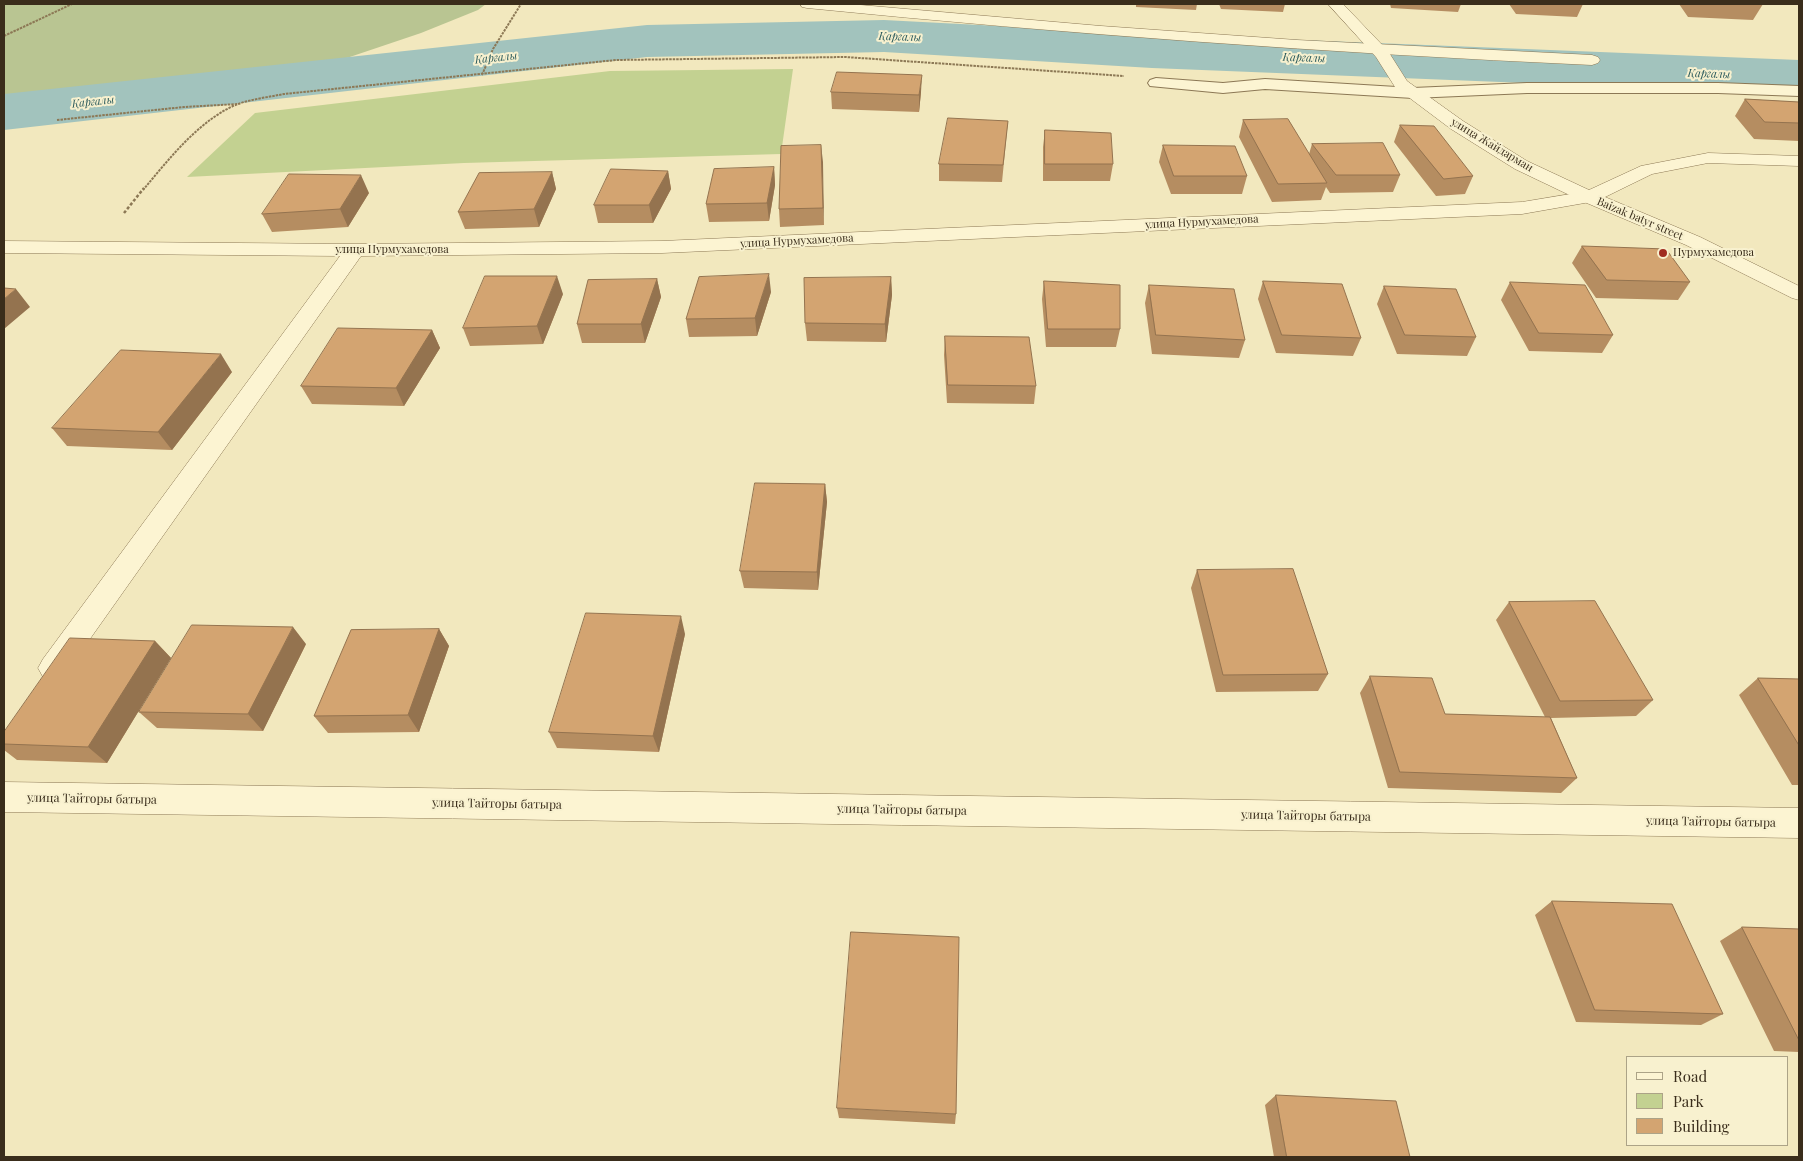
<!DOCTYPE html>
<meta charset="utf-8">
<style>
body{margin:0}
#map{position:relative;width:1803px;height:1161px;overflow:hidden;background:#f2e8be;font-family:"Playfair Display",serif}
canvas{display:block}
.frame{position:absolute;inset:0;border:5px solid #3a2d1b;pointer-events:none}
.legend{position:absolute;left:1626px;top:1056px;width:162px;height:90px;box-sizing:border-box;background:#f8f1cf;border:1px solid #aca387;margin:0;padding:6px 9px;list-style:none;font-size:15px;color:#3a2d1b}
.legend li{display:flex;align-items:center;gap:10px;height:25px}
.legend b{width:25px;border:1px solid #aca387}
</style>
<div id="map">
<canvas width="1803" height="1161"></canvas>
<div class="frame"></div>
<ul class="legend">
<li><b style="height:6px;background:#fcf4d2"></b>Road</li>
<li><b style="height:14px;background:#c3d191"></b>Park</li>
<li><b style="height:14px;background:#d3a471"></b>Building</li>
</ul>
</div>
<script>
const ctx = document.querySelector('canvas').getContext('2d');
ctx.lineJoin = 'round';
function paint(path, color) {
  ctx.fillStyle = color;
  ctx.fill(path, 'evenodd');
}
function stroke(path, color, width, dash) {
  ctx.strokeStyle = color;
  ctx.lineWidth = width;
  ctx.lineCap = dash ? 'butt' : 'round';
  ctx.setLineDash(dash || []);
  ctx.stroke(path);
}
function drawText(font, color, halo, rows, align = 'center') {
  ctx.font = font + ' "Playfair Display",serif';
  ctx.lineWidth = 4;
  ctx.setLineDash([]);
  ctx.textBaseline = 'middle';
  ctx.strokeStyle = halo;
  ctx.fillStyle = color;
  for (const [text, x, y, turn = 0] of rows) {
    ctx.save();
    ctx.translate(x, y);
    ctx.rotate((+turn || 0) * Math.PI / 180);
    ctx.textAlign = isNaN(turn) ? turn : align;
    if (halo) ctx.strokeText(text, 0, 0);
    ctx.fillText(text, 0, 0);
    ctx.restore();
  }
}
const green = new Path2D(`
 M793 69 781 154 464 163 187 177 255 113 610 71Z`);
const cemetery = new Path2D(`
 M4 4H486L478 10 421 33 329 64 4 99Z`);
const river = new Path2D(`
 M884 20 1152 34 1799 60V94L1152 68 884 52 647 57 4 130V94L647 25Z`);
const pathFar1 = new Path2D(`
 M4 36 72 4
 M482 75 493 49 521 4
 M57 120 184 107 238 104
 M143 190C169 159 200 119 238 104 252 99 269 97 284 94L616 60 845 57 1124 76`);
const path = new Path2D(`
 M124 213 144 188`);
const service = new Path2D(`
 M1156 78 1223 83 1265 79 1413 88 1527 83H1718L1799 86V96L1718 93H1527L1413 98 1265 89 1223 93 1150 86 1148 83 1150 80Z`);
const minor = new Path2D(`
 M800 4H849L1101 26 1297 40 1592 55 1598 57 1600 60 1598 63 1592 65C1330 53 1068 34 807 8L802 7Z
 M1589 191 1596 193 1598 197 1596 201 1522 214 662 253 361 256 63 677 53 680 43 677 38 668 43 659 340 256 4 253V241L355 244 662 241 1522 202Z
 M4 782 1799 808V838L4 812Z`);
const tertiary = new Path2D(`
 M1328 4H1343L1388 51 1407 81 1463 121 1527 161 1589 190 1641 166 1708 153 1799 156V166L1708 163 1652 174 1605 197 1700 237 1799 286V300L1792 298 1686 245 1582 201 1515 169 1451 129 1395 87 1376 57Z`);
const wall = new Path2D(`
 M1136 4H1197L1196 10 1136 7Z
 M1219 4H1285L1283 12 1221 9Z
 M1390 4H1461L1458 12 1391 8Z
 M1509 4H1583L1577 17 1516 14Z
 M1679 4H1763L1753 20 1688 17Z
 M831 92H921L919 112 832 109Z
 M1745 99 1799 102V141L1754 139 1735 116Z
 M1243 120 1309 154 1312 144 1400 175 1393 192 1330 193 1326 187 1321 200 1272 202 1239 137Z
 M1008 121 1002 182 939 181V164Z
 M1400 125 1473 176 1465 194 1436 196 1394 142Z
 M1045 130 1113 164 1110 181H1043V147Z
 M821 145 824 225 780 227 779 209Z
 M1163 145 1247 176 1242 194H1171L1159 162Z
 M774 167 775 185 769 221 709 222 706 204Z
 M668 171 671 189 653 223H598L594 205Z
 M552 172 556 189 539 227 465 229 458 212Z
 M369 193 348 227 272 232 262 214Z
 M1582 246 1690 282 1678 300 1596 298 1572 263Z
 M891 277 892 295 886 342 807 341 805 323Z
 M657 279 661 297 645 343H582L577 324Z
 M1044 281 1120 329 1116 347H1046L1042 299Z
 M1263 281 1361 338 1353 356 1276 353 1258 299Z
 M1510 282 1613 335 1602 353 1529 351 1501 300Z
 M1149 285 1245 340 1239 358 1152 354 1145 303Z
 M1384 286 1476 337 1467 356 1397 354 1377 304Z
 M771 292 757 336 689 337 686 319Z
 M563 294 543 344 470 346 463 328Z
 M432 330 440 348 404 406 312 404 301 386Z
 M945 336 1036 386 1034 404 947 403 944 355Z
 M232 372 172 450 67 446 52 428Z
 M825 484 827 502 818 590 744 588 740 571Z
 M1197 570 1328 674 1318 691 1216 692 1191 588Z
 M1509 602 1653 700 1636 716 1551 718 1577 778 1561 793 1388 788 1360 693 1370 676 1445 714 1545 717 1496 620Z
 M439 629 449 646 419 732 328 733 314 716Z
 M685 634 659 752 557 748 549 732Z
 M155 641 171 658 107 763 17 760 4 750V732Z
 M306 644 263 731 157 728 139 712Z
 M1758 678 1799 679V785H1792L1739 695Z
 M1552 901 1723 1014 1701 1025 1576 1022 1535 915Z
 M1742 927 1799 929V1052L1774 1051 1720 941Z
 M1276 1095 1410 1157H1274L1265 1105Z
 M837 1108 956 1114 955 1124 839 1118Z`);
const shadedWall = new Path2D(`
 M922 75 921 92 919 112V95Z
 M821 145 823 162 824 225 823 208Z
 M774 167 775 185 769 221 767 203Z
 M668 171 671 189 653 223 649 205Z
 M552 172 556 189 539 227 534 209Z
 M361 175 369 193 348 227 340 209Z
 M769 274 771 292 757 336 755 318Z
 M557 276 563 294 543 344 537 326Z
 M891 277 892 295 886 342 885 324Z
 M657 279 661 297 645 343 641 324Z
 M16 289 30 307 4 329V299Z
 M432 330 440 348 404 406 396 388Z
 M221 354 232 372 172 450 158 432Z
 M825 484 827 502 818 590 817 572Z
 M681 616 685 634 659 752 653 736Z
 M293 627 306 644 263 731 248 714Z
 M439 629 449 646 419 732 408 715Z
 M155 641 171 658 107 763 88 747Z`);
const building = new Path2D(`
 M837 72 922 75 919 95 831 92Z
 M1745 99 1799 102V123L1765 122Z
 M948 118 1008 121 1003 165 939 164Z
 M1288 119 1327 183 1278 184 1243 120Z
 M1400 125 1434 126 1473 176 1444 179Z
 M1045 130 1111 133 1113 164H1045Z
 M1383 143 1400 175H1336L1312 144Z
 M821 145 823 208 779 209 781 146Z
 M1163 145 1235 146 1247 176H1174Z
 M774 167 767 203 706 204 714 169Z
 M611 169 668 171 649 205H594Z
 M552 172 534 209 458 212 479 173Z
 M289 174 361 175 340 209 262 214Z
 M1582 246 1666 249 1690 282 1607 280Z
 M769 274 755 318 686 319 699 277Z
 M485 276H557L537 326 463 328Z
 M891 277 885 324 805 323 804 278Z
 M657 279 641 324H577L588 280Z
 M1044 281 1120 285V329H1048Z
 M1263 281 1342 284 1361 338 1282 335Z
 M1510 282 1585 285 1613 335 1539 333Z
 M1149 285 1234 289 1245 340 1156 335Z
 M1384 286 1456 289 1476 337 1405 335Z
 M4 288 16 289 4 299Z
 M338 328 432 330 396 388 301 386Z
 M945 336 1029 337 1036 386 948 385Z
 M121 350 221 354 158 432 52 428Z
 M755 483 825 484 817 572 740 571Z
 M1293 569 1328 674 1223 675 1197 570Z
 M1595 601 1653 700 1560 701 1509 602Z
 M586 613 681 616 653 736 549 732Z
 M192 625 293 627 248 714 139 712Z
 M439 629 408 715 314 716 351 630Z
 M70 638 155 641 88 747 4 744V732Z
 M1370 676 1432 678 1445 714 1550 717 1577 778 1400 772Z
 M1758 678 1799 679V745Z
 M1552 901 1672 904 1723 1014 1595 1010Z
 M1742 927 1799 929V1040Z
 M851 932 959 937 956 1114 837 1108Z
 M1276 1095 1396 1101 1410 1157H1287Z`);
const markers = [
 [1663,253,5,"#a02c20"]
];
const farWaternames = [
 ["Қарғалы",900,37,2],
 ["Қарғалы",496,58,-6],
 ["Қарғалы",1304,58,2],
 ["Қарғалы",1709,74,2],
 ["Қарғалы",93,102,-6]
];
const farStreetnames = [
 ["улица Жайдарман",1492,145,31],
 ["Baizak batyr street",1640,219,23],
 ["улица Нурмухамедова",1202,222,-3],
 ["улица Нурмухамедова",797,241,-3],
 ["улица Нурмухамедова",392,250]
];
const farPoinames = [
 ["Нурмухамедова",1673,253]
];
const streetNames = [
 ["улица Тайторы батыра",92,799,1],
 ["улица Тайторы батыра",497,804,1],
 ["улица Тайторы батыра",902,810,1],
 ["улица Тайторы батыра",1306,816,1],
 ["улица Тайторы батыра",1711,822,1]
];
paint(green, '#c3d191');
paint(cemetery, '#b9c592');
paint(river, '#a2c3bd');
stroke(service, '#8c7855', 2);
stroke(minor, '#8c7855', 1);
stroke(tertiary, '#8c7855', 1);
stroke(pathFar1, '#8c7855', 2, [2.5, 1]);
stroke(path, '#8c7855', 2.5, [3, 2]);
paint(service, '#fcf4d2');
paint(minor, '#fcf4d2');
paint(tertiary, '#fcf4d2');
paint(wall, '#b58d61');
paint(shadedWall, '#94734f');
paint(building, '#d3a471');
stroke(building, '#94734f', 1);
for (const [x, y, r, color] of markers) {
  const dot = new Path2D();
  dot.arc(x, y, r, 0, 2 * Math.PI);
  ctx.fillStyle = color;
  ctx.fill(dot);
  stroke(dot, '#f8f1cf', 2);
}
drawText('italic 11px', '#29595b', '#f8f1cf', farWaternames);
drawText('11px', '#3a2d1b', '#f8f1cf', farStreetnames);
drawText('11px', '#3a2d1b', '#f8f1cf', farPoinames, 'left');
drawText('12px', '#3a2d1b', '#f8f1cf', streetNames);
</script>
